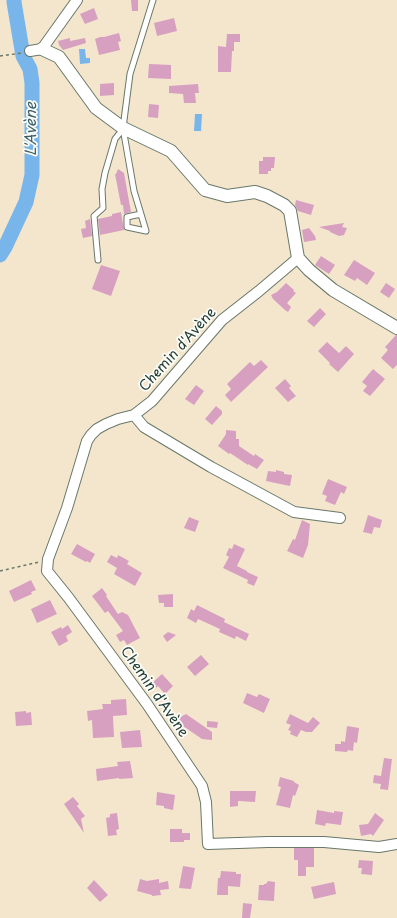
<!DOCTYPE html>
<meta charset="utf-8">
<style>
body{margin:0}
canvas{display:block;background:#f3e6cd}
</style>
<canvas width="397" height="918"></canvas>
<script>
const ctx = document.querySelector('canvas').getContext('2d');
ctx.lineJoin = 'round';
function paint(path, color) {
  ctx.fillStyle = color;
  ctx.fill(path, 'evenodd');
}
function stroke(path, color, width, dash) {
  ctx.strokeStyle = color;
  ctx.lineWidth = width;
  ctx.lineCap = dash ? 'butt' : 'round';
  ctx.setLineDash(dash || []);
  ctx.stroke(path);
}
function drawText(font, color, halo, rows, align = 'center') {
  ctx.font = font + ' "Playpen Sans",sans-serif';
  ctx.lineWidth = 3.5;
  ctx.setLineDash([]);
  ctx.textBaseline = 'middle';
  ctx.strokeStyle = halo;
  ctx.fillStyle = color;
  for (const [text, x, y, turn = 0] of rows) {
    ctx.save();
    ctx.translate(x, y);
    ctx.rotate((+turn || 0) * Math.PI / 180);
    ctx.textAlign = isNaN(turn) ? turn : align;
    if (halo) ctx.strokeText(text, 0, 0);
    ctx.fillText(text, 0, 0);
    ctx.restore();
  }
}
const water = new Path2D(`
 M79 49H85L86 58H90V63L80 64Z
 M195 114H202L201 131H194Z`);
const river = new Path2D(`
 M0 255 5 247 26 202 32 175V83L30 69 23 56 14 2V0`);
const building = new Path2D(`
 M131 0H138V11H132Z
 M94 8 98 19 85 24 80 14Z
 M174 18 177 31 157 36 154 23Z
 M119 33 121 41 118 42 120 50 99 55 95 39 100 37H104Z
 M227 34H240V42H234V51H232L231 72H218V46L226 47Z
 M70 38V41L85 38 86 43 63 50 59 45 58 41Z
 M149 64 171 65V79L148 78Z
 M114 83V95L100 96V84Z
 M198 84 199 93H195L196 103H184L183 94 169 93V86Z
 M149 104 159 105 158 118 148 117Z
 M263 157H275L274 168H271V171H268V174H259V161H263Z
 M118 169 124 173 131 212 124 214 123 205H121L115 174H116Z
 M296 200 314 205 311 215 298 211 295 205Z
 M121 212 124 230 100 235 98 219 112 216V214Z
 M90 219 92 236 83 238 81 229 86 228 85 221Z
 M344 223 342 227 347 228 344 235 339 236 330 232V231L319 227Z
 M309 228 315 236 316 240 304 242 302 230Z
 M321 256 335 265 329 274 315 265Z
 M354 260 375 273 367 285 357 278 355 281 344 275Z
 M101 265 120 271 111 296 92 289Z
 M286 283 294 290 293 291 296 293 287 303 291 307 288 312 285 310 273 299 271 295 277 292Z
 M386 283 395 289 389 298 380 292Z
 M320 308 326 314 314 327 307 321Z
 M396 335H397V365L393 369 381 358 388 350 385 347Z
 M327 342 339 353 346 346 354 354 338 372 329 364 330 363 318 351Z
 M261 360 268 367 231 402 225 395 231 389 227 384 250 362 254 366Z
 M373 369 385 379 370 396 363 391 367 386 362 382Z
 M285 379 291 386 289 388 296 396 288 402 275 388Z
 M196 385 204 391 194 405 185 399Z
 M216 406 222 411V414L212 425 205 419Z
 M226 430 236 431V439H239V446L254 456 255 454 264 460 257 469 248 464V465L230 453 229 454 218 446 226 434Z
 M276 470 284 472V474L292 475 290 486 266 481 268 471 276 472Z
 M328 479 347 487 344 494 341 492 335 505 325 501 327 496 322 494Z
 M368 515 382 520 380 528 374 527 372 534 363 532Z
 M189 517 199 521 195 532 184 528Z
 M302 520 310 524 308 545 303 558 287 551 293 539 295 540Z
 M77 544 95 554 90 563 87 561 86 562 71 554Z
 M234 544 245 549 237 566 247 571V572L258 577 254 586 247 583 248 580 223 568 229 557 226 555 229 548 232 549Z
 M111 555 117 558 118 555 129 561 127 564 142 573 135 586 114 574 117 568 107 562Z
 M31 580 36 590 31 592 32 594 14 602 9 591Z
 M102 588 107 595 106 596 118 614 122 612 128 615 140 638 127 645 124 640 120 642 116 635 123 631 108 611 105 613 92 596Z
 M173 594V607H164V603H159L158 595Z
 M50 600 57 614 37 623 31 609Z
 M197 605 225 619 224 622 249 634 246 641 236 636 235 639 219 632 220 629 198 619 196 623 187 618 191 609 194 611Z
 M68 625 72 632 66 636 68 641 59 646 51 632 61 627 62 629Z
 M168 632 176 635 167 642 163 636Z
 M201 655 209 664 195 676 187 667Z
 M162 674 173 686 165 694 158 686 156 688 152 683Z
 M247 693 257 697 259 694 270 699 264 713 243 703Z
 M126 699 127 715 113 716 114 737 93 738 92 720 88 721 87 711 103 709 102 704H111V700Z
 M26 711V713L31 712 32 725 16 726 15 712Z
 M186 714 212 732V740L202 739 183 726 179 718Z
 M290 714 308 723 313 717 320 723 312 732H306L301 730 297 737 290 734 291 731 288 730 291 725 286 723Z
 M207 721 218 722 217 728 207 727Z
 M347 726 359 728 357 743 354 742 353 751 348 750 347 752 335 751V744H341V741L345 742Z
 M140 730 142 747 122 748 120 732Z
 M384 758 392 759 388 790 380 789 381 784 373 783 374 775 381 776Z
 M130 761 133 778 119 779V778L97 781 96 769 118 766 117 762Z
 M280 777 294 781V782L299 785 295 796 293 795 290 808 276 805 281 787 278 786Z
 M230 791H256L255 802 238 801V806L230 807Z
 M157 792 175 795 173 810 164 808V806L156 805Z
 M73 797 79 804 77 806 85 816 81 819 84 833 64 804Z
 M317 810 334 813V811L343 812 341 825 326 823 325 826 315 824Z
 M117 813 119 829 116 830 117 835 108 836 106 818 110 817V814Z
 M375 813 384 820 373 836 371 834 361 836 359 825 368 824Z
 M170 829H182V833H190V840H184V842H170Z
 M294 848H314V867H306V876H298V860H294Z
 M359 860 373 861 372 875 361 874 362 868H358Z
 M183 866 195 868 191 889 179 888Z
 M221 871 236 872V874H241L240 887 228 886V895H217L218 878H220Z
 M140 879 147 881 159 879V883L168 881 169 889 160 890 161 895 152 896V895L137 891Z
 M94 880 108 895 100 902 87 888Z
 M268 881 275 882 274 901 258 900 259 885H264V884H266Z
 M334 882 336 894 314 899 311 887Z
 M243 903 252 904 250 918H242Z`);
const path = new Path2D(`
 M0 56 22 53
 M0 571 39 562`);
const service = new Path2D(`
 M141 214 127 217V227L146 231 134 191 123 128 130 74 153 0
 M98 260 94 216 103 208 102 189 105 173 115 139 123 129`);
const minor = new Path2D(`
 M30 51 42 49 77 0
 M298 258 259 291 222 320 152 401 134 415 118 419 106 424 97 429 91 435 87 441 67 508 48 559 47 571 68 597 147 704 202 786 206 802 208 844 268 842H324L379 847 397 844
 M134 415 144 427 211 467 294 512 340 518`);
const tertiary = new Path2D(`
 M42 49 59 57 96 108 123 128 171 151 205 190 227 196 255 192 267 196 284 205 290 211 298 258 309 270 333 290 397 328`);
const streetNames = [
 ["Chemin d'Avène",178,350,-48],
 ["Chemin d'Avène",154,692,55]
];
const waterNames = [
 ["L'Avène",32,129,-90]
];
paint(water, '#78b5ea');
stroke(river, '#78b5ea', 15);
paint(building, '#d7a0c0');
stroke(service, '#69786a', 7);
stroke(minor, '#69786a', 12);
stroke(tertiary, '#69786a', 14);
stroke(path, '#69786a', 1.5, [3, 3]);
stroke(service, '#fff', 5);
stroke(minor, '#fff', 10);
stroke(tertiary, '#fff', 12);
drawText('14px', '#1f3d34', '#fdfcf7', streetNames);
drawText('italic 15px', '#3a616b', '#fdfcf7', waterNames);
</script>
